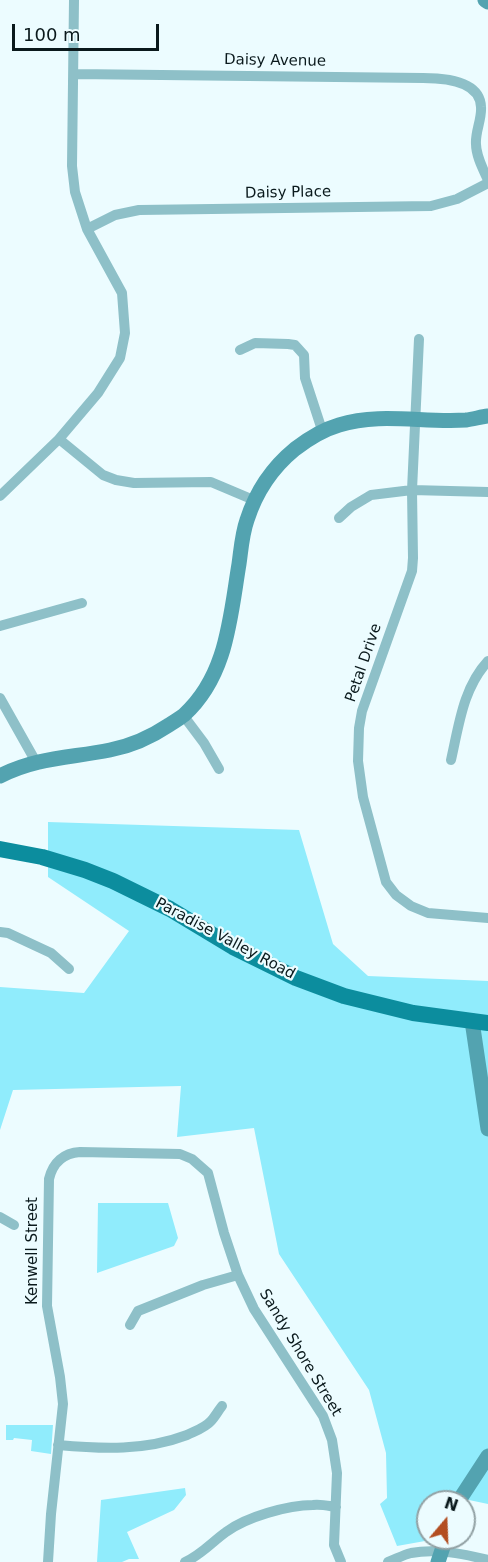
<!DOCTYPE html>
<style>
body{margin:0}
#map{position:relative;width:488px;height:1562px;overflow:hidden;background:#ecfcff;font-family:"DejaVu Sans",sans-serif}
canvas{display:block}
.north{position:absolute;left:416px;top:1490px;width:60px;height:60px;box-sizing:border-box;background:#ecfcff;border:2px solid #92a1a4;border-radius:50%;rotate:19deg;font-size:16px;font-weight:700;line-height:24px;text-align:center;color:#0a191c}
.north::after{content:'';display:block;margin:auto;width:21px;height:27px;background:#b34e21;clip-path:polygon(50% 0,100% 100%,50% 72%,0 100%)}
.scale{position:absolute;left:12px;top:24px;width:147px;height:27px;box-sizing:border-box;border:3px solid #0a191c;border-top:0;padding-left:8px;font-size:18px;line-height:21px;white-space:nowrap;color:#0a191c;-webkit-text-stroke:4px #ecfcff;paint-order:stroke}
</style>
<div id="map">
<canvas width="488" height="1562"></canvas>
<div class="north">N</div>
<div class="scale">100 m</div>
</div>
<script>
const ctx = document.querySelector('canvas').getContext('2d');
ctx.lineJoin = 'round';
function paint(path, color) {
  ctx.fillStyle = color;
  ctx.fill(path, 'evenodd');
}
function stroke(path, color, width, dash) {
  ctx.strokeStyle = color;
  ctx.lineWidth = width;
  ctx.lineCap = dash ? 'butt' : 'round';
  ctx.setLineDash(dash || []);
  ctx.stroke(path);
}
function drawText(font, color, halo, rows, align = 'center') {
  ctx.font = font + ' "DejaVu Sans",sans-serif';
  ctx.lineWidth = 4.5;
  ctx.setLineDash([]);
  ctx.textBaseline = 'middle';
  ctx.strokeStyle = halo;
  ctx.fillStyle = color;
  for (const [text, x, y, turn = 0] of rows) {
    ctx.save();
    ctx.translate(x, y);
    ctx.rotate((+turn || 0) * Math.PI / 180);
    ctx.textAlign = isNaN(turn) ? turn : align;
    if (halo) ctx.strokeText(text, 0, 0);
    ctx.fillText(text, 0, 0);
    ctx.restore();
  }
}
const green = new Path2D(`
 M48 822 299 830 333 944 368 976 488 981V1504L450 1496 447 1502H428L429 1538 425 1541 397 1546 380 1504 387 1498 386 1453 369 1390 279 1254 254 1128 177 1137 181 1086 13 1090 0 1130V987L84 993 129 931 48 877Z
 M98 1203H168L178 1238 174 1246 97 1273Z
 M6 1425H53L51 1454 31 1451 32 1440 14 1438 13 1440H6Z
 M185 1488 186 1495 174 1510 127 1532 139 1559H129L122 1562H97L101 1500Z`);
const street = new Path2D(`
 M74 74 423 78C443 78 480 80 481 107 482 119 475 132 476 144 476 156 483 169 488 180
 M87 229 115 215 139 210 431 206 457 199 488 183
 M419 339 412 490 413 558 412 571 362 711 359 728 358 761 363 797 386 882 396 895 411 906 428 913 488 918
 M240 350 255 343 288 344 295 345 304 355 305 378 322 430
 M59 439 103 475 116 480 134 483 211 482 256 501
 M0 496 59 439 98 393 120 358 125 333 122 293 87 229 75 192 72 166 74 0
 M339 518 351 507 371 495 412 490 488 492
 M0 626 82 603
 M0 698 36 762
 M183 715 204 743 219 769
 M451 760C459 725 463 688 488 661
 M0 932 8 933 51 953 69 969
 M0 1217 14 1225
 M130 1325 138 1311 203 1285 238 1275
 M58 1445C102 1449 145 1451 187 1435 195 1431 205 1428 211 1421 215 1417 218 1411 222 1406
 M48 1562 51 1514 63 1404 60 1377 47 1306 49 1179C53 1162 64 1153 80 1152L180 1154 192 1159 208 1173 224 1233 238 1275 254 1309 323 1416 332 1440 337 1473 334 1545 341 1562
 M185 1562C201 1555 212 1542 226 1532 246 1517 288 1505 313 1505 321 1504 329 1506 336 1507
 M388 1562C396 1559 403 1555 411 1553 436 1548 464 1554 488 1560`);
const secondary = new Path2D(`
 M485 0 488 2
 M0 776C37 757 71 758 110 750 131 746 151 737 169 725 173 722 179 719 184 715 227 676 230 618 239 564 241 550 242 534 247 520 256 492 273 467 295 449 308 439 322 430 339 425 380 412 423 423 466 420 473 419 481 417 488 416
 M472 1021 488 1129
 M458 1502 488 1456
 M438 1562 446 1538`);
const primary = new Path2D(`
 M0 849 42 857 85 870 113 881 170 909 233 947 296 978 344 996 413 1013 488 1023`);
const streetNames = [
 ["Daisy Avenue",275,61,1],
 ["Daisy Place",288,193,-1],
 ["Petal Drive",364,663,-71],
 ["Paradise Valley Road",225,939,28],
 ["Kenwell Street",33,1251,-90],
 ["Sandy Shore Street",300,1353,59]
];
paint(green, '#90ecfc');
stroke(street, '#8ec0c8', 10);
stroke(secondary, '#53a3b0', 15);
stroke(primary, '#0c8d9e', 16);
drawText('15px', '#0a191c', '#ecfcff', streetNames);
</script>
